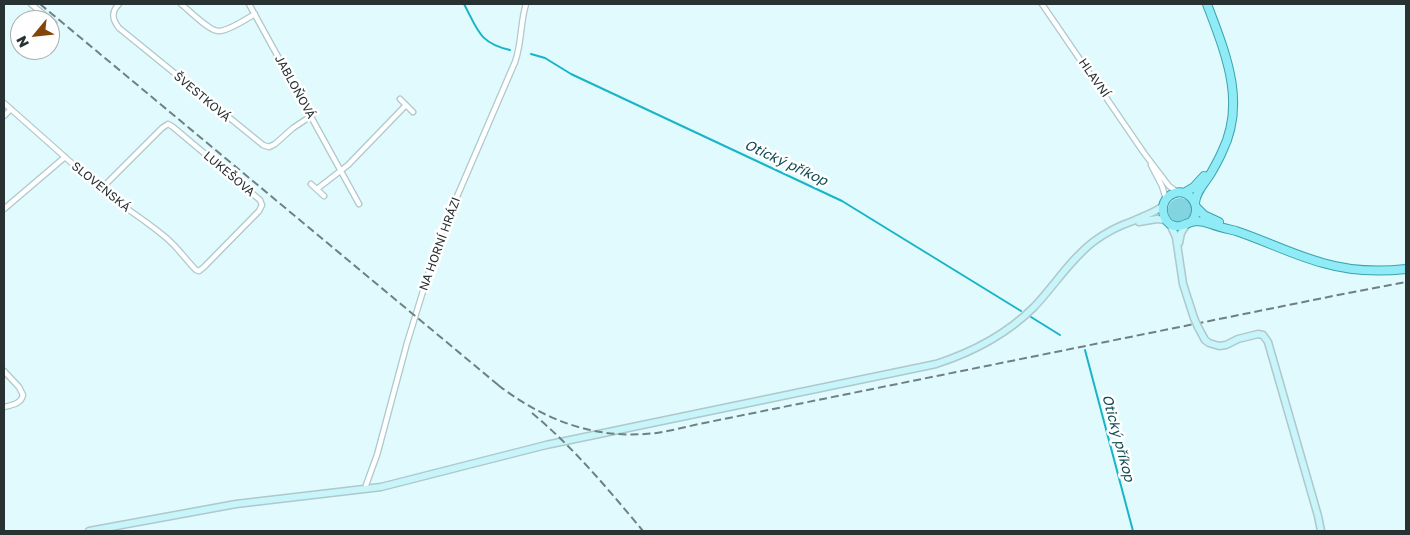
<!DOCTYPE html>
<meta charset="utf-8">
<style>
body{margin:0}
#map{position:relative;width:1410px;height:535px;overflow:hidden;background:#e0fafe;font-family:"Golos Text",sans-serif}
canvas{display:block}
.frame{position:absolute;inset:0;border:5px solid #283233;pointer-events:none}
.north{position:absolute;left:10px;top:10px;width:50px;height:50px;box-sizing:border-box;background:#fff;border:1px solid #a9adad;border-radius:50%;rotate:242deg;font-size:14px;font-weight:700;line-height:20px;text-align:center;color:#283233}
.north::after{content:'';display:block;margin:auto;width:18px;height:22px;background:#844508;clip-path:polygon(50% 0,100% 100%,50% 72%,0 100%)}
</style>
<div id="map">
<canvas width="1410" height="535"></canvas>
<div class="frame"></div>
<div class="north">N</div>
</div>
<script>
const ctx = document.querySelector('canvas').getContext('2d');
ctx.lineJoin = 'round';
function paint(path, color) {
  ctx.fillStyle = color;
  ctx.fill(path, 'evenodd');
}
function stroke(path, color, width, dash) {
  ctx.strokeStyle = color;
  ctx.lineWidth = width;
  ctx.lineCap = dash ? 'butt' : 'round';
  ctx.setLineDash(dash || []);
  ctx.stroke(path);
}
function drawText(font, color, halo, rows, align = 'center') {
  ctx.font = font + ' "Golos Text",sans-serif';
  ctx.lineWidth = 5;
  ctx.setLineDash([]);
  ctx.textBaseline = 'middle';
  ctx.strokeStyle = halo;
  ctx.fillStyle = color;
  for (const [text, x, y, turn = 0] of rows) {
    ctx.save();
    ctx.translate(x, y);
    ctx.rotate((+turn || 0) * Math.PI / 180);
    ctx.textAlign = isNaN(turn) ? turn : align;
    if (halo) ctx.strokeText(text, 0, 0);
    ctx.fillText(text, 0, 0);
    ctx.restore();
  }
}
const green = new Path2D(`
 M1168 210a12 12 0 1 1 24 0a12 12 0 1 1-24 0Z`);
const stream = new Path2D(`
 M464 4C478 30 479 43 510 50
 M531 54 545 58 571 74 842 201 1021 311
 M1031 317 1060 335
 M1085 350 1133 531`);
const minor = new Path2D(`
 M31 4 54 23
 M119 4C111 12 112 19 119 28L263 145 269 147 275 144 293 128 311 116
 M181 4C189 10 210 32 219 31 229 31 246 19 255 14
 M249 4 359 204
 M1042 4 1144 153 1169 186 1177 192
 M400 99 413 112
 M4 103 101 189C121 206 144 219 164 236 177 246 185 259 196 270L199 271 204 267 259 211 262 205 260 200 173 127 168 124 162 128 101 189
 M4 116 11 109
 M1151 165 1162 186 1166 199
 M311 184 324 196
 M317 189 348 165 406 105
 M4 209 65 157
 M4 371 19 387 23 395C21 404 12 405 4 407
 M366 489V485L377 455 407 343 440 236 515 62C522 43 520 23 526 4`);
const secondary = new Path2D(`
 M1139 222 1157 219 1166 220
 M1170 224 1176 237 1183 284 1194 318
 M1179 243 1181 233 1186 225
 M1198 327 1205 340 1209 343 1219 346 1226 345 1238 339 1258 334 1263 335 1268 342 1318 516 1321 531
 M89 531 236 504 381 487 546 445 936 364C973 352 1006 335 1034 307 1054 286 1070 260 1093 242 1105 233 1118 226 1133 221 1143 216 1154 213 1163 206`);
const primary = new Path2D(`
 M1184 193 1194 187 1204 176
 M1195 203C1196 191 1205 183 1211 173 1215 166 1219 159 1222 152 1247 102 1225 52 1207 4
 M1197 208 1204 215 1219 222
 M1191 222C1206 205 1184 182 1168 197 1160 205 1162 218 1170 224 1180 230 1186 222 1196 221 1201 221 1206 222 1211 224 1219 227 1228 229 1236 231 1266 241 1293 255 1323 263 1350 271 1378 272 1406 269`);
const rail = new Path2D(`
 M40 4 503 389
 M498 385C541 418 590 438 645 434 663 433 681 428 699 424L1338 295 1406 282
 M532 413C574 448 608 489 643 531`);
const secondaryBridge = new Path2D(`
 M1194 318 1198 327`);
const streetNames = [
 ["HLAVNÍ",1094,78,55],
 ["JABLOŇOVÁ",295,87,61],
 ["ŠVESTKOVÁ",202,97,40],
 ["LUKEŠOVA",229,174,40],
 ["SLOVENSKÁ",101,187,39],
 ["NA HORNÍ HRÁZI",440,244,-70]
];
const waterNames = [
 ["Otický příkop",786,163,25],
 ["Otický příkop",1118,438,75]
];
paint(green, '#82d5e0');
stroke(stream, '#18b5c6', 2);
stroke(minor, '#aec8cb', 7);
stroke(secondary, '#aec8cb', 9);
stroke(primary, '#3ba2ae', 10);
stroke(minor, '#fff', 4.5);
stroke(secondary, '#c7f5fa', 6);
stroke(primary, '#8febf6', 8);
stroke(rail, '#6f8082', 2, [8, 4]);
stroke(secondaryBridge, '#aec8cb', 9, []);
stroke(secondaryBridge, '#c7f5fa', 6);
drawText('12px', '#283233', '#fff', streetNames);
drawText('italic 14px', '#0f4c53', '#fff', waterNames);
</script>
